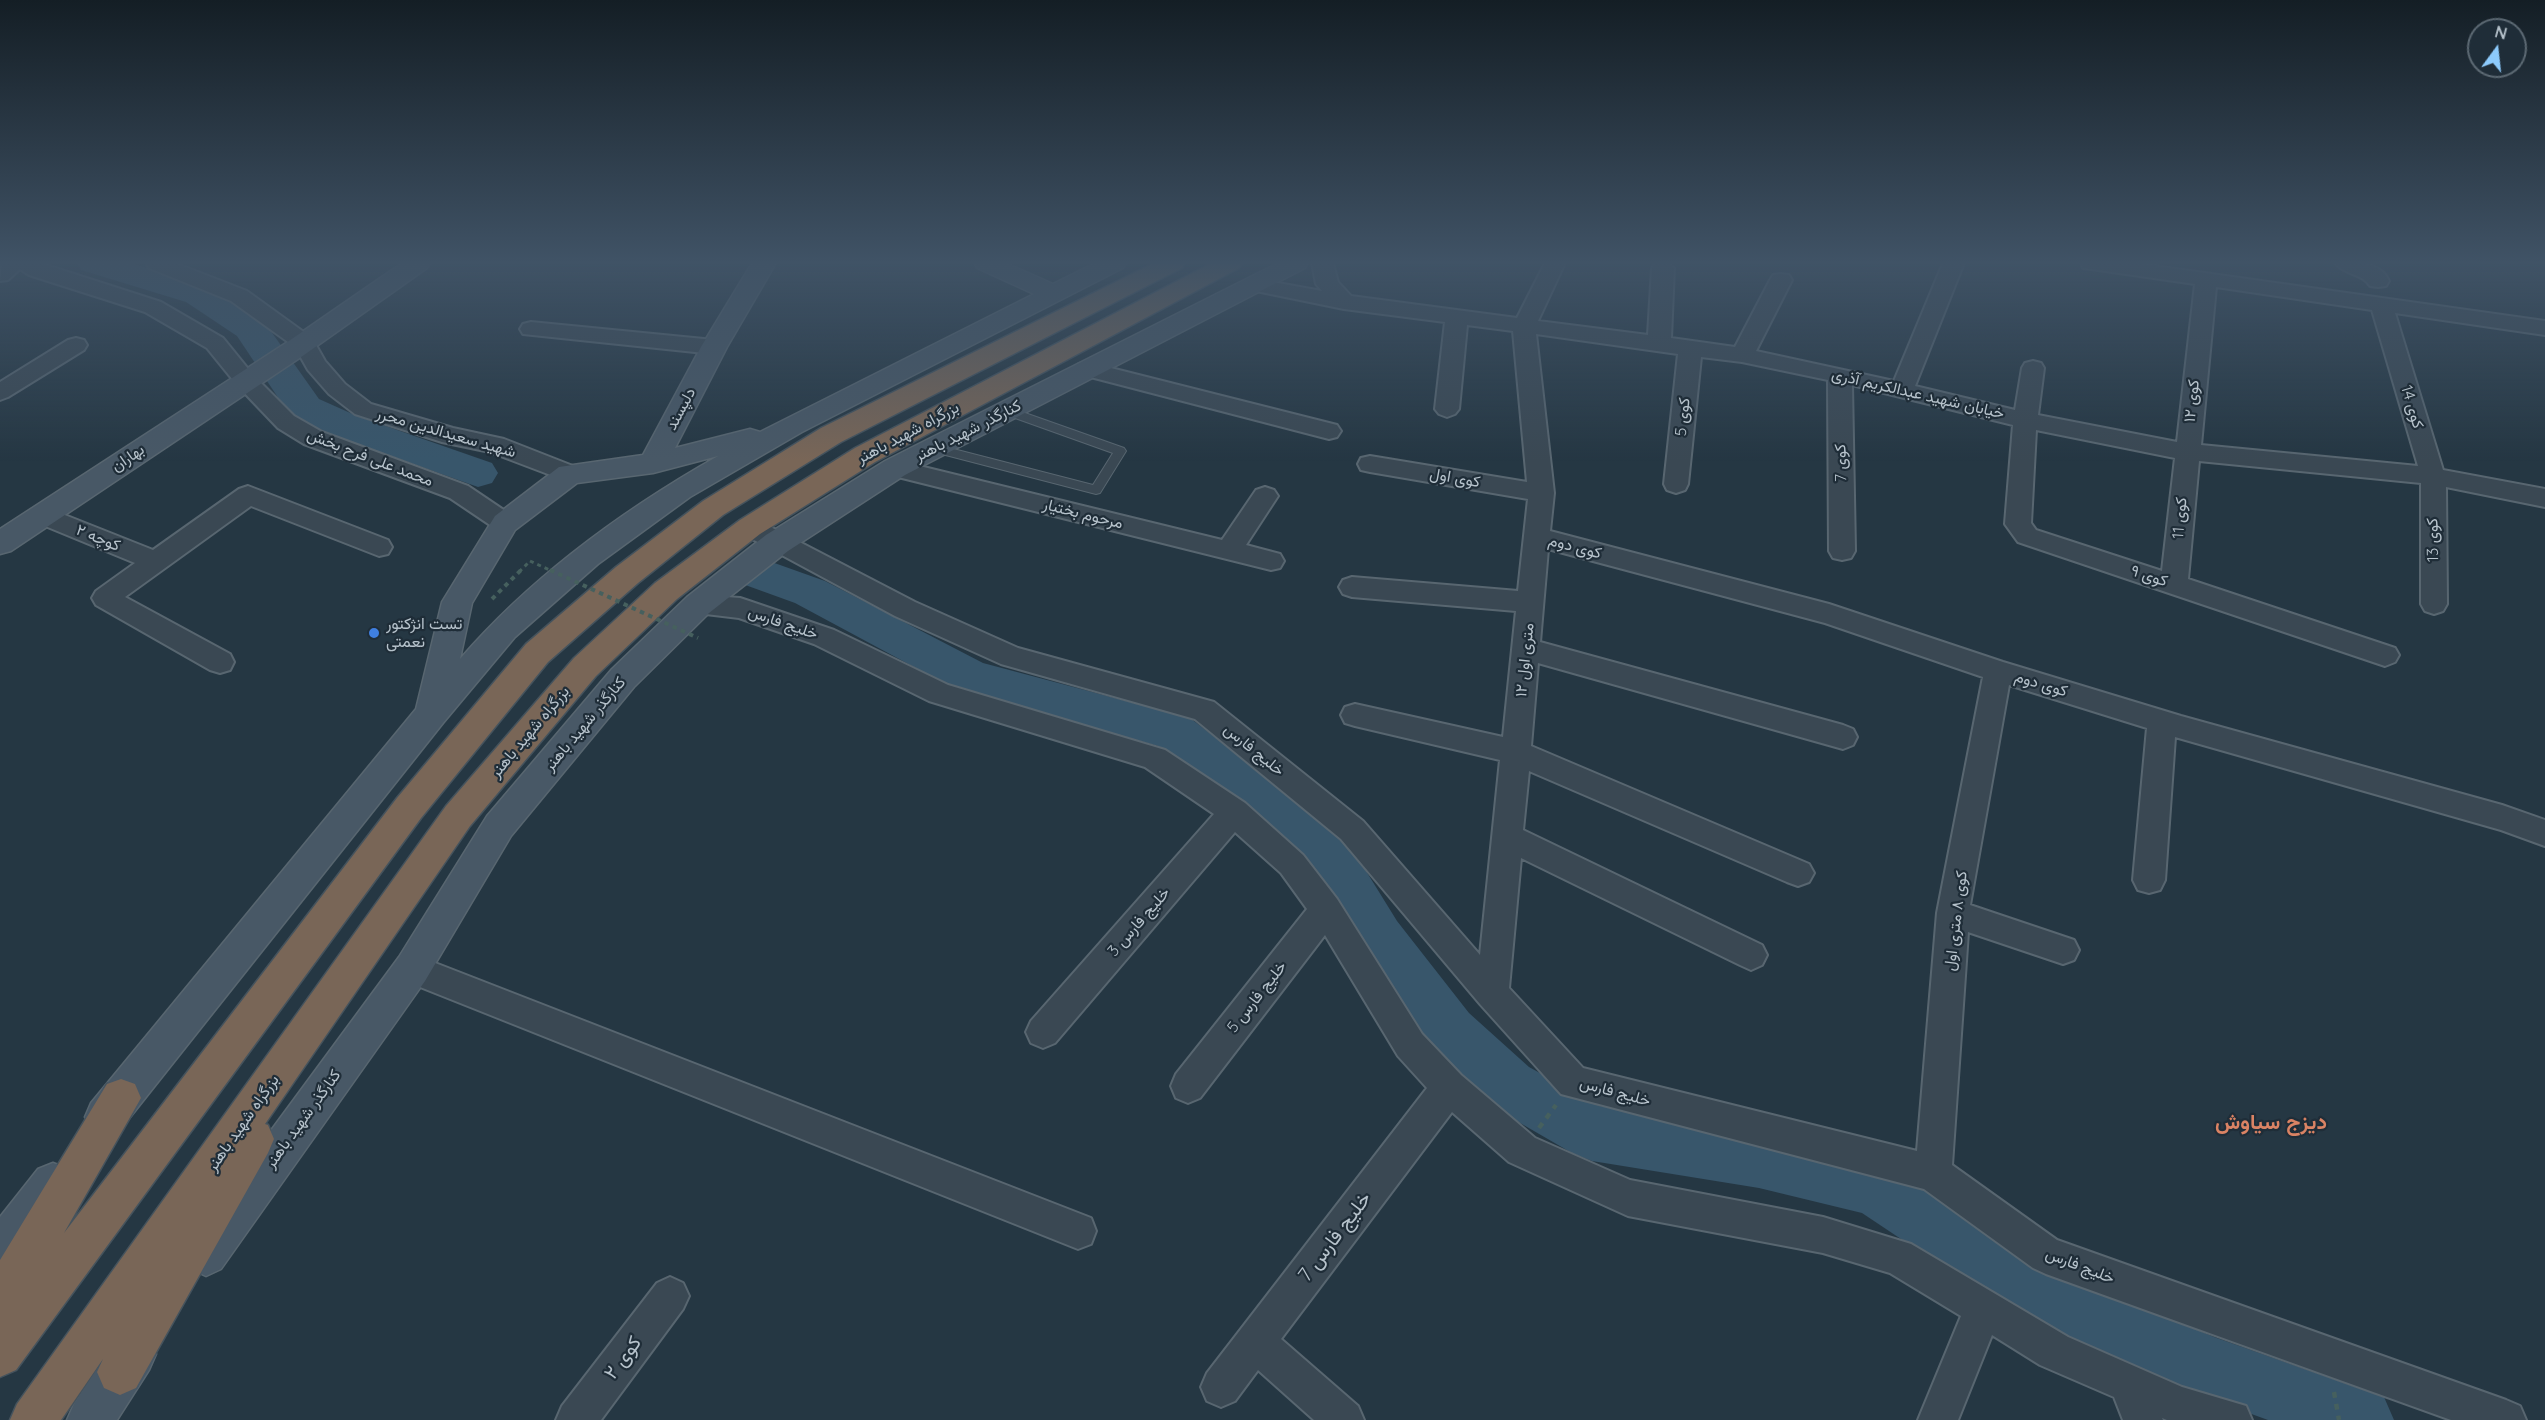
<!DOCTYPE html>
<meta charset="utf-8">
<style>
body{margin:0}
#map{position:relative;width:2545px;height:1420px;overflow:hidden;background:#253743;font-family:Quicksand,sans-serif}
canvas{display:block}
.north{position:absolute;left:2467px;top:18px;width:60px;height:60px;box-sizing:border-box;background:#1f2d38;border:2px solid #5c6973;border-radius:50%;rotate:15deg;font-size:16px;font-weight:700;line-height:24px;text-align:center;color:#b7c3cc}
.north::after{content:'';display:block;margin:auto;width:21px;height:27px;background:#8ccafc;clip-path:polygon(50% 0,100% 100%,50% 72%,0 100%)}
</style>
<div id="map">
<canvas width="2545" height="1420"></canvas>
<div class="north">N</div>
</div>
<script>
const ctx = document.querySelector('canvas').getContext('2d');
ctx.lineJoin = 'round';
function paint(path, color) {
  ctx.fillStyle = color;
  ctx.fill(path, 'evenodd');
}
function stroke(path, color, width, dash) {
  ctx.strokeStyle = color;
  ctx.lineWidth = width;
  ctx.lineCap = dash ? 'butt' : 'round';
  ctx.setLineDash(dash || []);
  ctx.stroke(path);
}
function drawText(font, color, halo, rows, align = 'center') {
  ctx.font = font + ' Quicksand,Vazirmatn,sans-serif';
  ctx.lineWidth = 4.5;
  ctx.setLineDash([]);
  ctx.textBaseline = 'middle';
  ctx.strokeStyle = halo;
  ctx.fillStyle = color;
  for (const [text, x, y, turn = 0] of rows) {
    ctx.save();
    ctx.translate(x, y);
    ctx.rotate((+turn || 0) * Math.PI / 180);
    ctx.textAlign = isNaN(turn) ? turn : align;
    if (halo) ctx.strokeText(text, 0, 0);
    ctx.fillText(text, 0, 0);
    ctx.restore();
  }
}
const river = new Path2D(`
 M76 263H130L212 286 263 320 319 399 357 416 492 463 498 473 492 483 478 487 329 434 291 417 237 336 186 302 81 270Z
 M752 555 825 581 983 663 1190 718 1345 837 1397 921 1469 1013 1529 1067 1600 1106 1759 1130 1874 1157 1895 1165 2059 1271 2214 1337 2384 1397 2394 1420H2268L2188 1391 2015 1315 1862 1213 1759 1188 1592 1161 1572 1153 1489 1105 1431 1049 1359 953 1309 867 1158 746 955 689 795 603 737 582 731 571 737 560Z`);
const pathFar2 = new Path2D(`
 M519 572 530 561`);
const pathFar1 = new Path2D(`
 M492 599 521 570`);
const path = new Path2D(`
 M1539 1128 1556 1105
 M2334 1392 2339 1420`);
const lane = new Path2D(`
 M1008 407 1124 448 1126 451 1100 493 1096 494 934 452 928 448 934 444 1093 485 1113 453 1004 414 1002 411Z`);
const street = new Path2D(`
 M2 263H40L161 302 223 338 253 375 294 416 322 432 468 486 514 517 518 523 514 529 505 532 496 529 450 498 304 444 278 428 237 385 207 348 145 312 29 275 20 269 8 280 0 281Z
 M146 263H175L247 291 312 338 325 361 345 384 371 404 453 428 504 439 578 468 581 474 578 480 569 482 490 452 442 442 355 414 329 394 308 370 295 347 231 301 149 268Z
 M1312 263H1333L1338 282 1351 296 1517 318 1545 263H1565L1538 321 1648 335 1652 268 1655 263H1667L1674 268 1671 338 1735 347 1770 280 1773 275 1781 274 1789 275 1792 280 1756 351 1894 381 1943 263H1964L1915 386 2015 410 2022 368 2025 363 2033 361 2041 363 2044 368 2038 415 2177 442 2195 284 2091 269 2083 268 2081 263H2134L2545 321V335L2395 313 2443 470 2545 489V507L2446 487 2447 604 2443 611 2434 614 2425 611 2421 604V483L2199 461 2188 579 2395 648 2399 655 2395 662 2385 666 2018 542 2005 524 2013 425 1852 385 1855 551 1851 558 1842 560 1833 558 1829 551 1828 380 1742 362 1701 357 1688 484 1685 490 1676 493 1667 490 1664 484 1678 354 1536 334 1554 493 1550 531 1829 604 2003 662 2181 716 2502 805 2545 820V846L2501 830 2175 737 2165 880 2160 890 2149 893 2138 890 2133 880 2147 728 2009 685 1970 905 2074 940 2079 950 2074 960 2063 964 1968 932 1952 1165 2057 1240 2506 1400 2520 1406 2526 1420H2451L2046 1274 2033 1268 1924 1189 1561 1094 1480 1004 1341 839 1195 719 1001 664 895 616 741 533 737 527 741 521 750 518 759 521 915 602 1018 648 1214 702 1363 821 1480 955 1500 760 1355 726 1345 723 1341 715 1345 707 1355 704 1503 737 1516 611 1352 597 1343 594 1339 587 1343 580 1352 577 1518 591 1528 499 1370 472 1361 470 1358 464 1361 458 1370 456 1527 482 1513 331 1467 325 1459 409 1455 414 1447 417 1439 414 1435 409 1445 322 1344 309 1256 291 1248 290 1245 285 1248 280 1256 279 1322 291 1316 284ZM2216 287 2372 310 2418 466 2201 445ZM2036 430 2175 458 2162 571 2036 530 2031 523ZM1548 549 1825 623 1983 677 1937 913 1917 1151 1583 1068 1509 988 1521 858 1740 965 1751 970 1762 965 1767 955 1762 945 1523 830 1529 771 1787 882 1798 886 1809 882 1814 873 1809 864 1531 746 1538 663 1843 749 1853 745 1857 737 1853 729 1843 725 1540 642Z
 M2335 263C2354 262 2381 261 2389 281L2386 286 2378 287 2370 286C2362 273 2344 275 2335 263Z
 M531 322 714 340 722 342 725 347 722 352 714 354 523 334 520 329 523 324Z
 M76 338 84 340 87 345 84 350 8 397 0 400V382L68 340Z
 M1087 362 1329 423 1337 425 1341 431 1337 437 1329 439 1079 374 1075 369 1079 364Z
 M895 460 1222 540 1256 490 1265 487 1274 490 1278 496 1246 545 1280 554 1284 561 1280 568 1271 570 886 474 883 468 886 462Z
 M248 486 388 540 392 547 388 554 379 556 251 506 125 597 230 654 234 662 230 670 220 673 210 670 96 605 92 598 96 591 135 563 33 521 29 515 33 509 42 506 153 550 239 489Z
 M698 595 740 598 749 601 834 630 948 685 1165 750 1245 803 1303 855 1337 899 1422 1034 1461 1075 1535 1138 1630 1180 1823 1217 1911 1244 2068 1337 2182 1387 2246 1406 2252 1420H2167L2162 1418 2163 1420H2123L2114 1397 2040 1365 1992 1335 1958 1420H1918L1961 1316 1890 1273 1823 1253 1628 1216 1509 1162 1452 1112 1281 1339 1358 1406 1364 1420H1314L1258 1370 1235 1401 1221 1407 1207 1401 1201 1387 1207 1373 1427 1088 1398 1056 1325 935 1200 1098 1188 1103 1176 1098 1171 1086 1176 1074 1307 909 1281 873 1235 832 1055 1043 1043 1048 1031 1043 1026 1032 1031 1021 1214 814 1145 767 929 701 814 644 739 618 689 612 685 605 689 598Z
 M412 954 1091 1218 1096 1231 1091 1244 1078 1249 400 979 396 969 400 959Z
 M670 1277 683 1283 689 1296 683 1309 601 1420H556L562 1406 657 1283Z`);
const secondary = new Path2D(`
 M402 263H430L427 268 304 355 11 551 0 554V529L286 343Z
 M752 263H776L727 347 675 448 750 429 760 432 1034 294 977 268 974 263H1006L1053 284 1095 263H1126L1123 268 802 432 690 497 598 564 515 637 443 723 119 1131 105 1137 91 1131 85 1117 91 1103 416 709 442 602 495 516 559 467 643 455 701 347ZM718 456C623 510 532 576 460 659L472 603 515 530 577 483 653 473Z
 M1278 263H1308L1305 268 905 475 788 551 709 613 634 687 511 836 425 981 221 1269 206 1276 191 1269 184 1254 191 1239 399 957 487 816 612 669 687 597 766 535 885 461Z
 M53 1163 68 1169 74 1184 68 1199 15 1266 0 1273V1217L38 1169Z
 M133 1331 149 1338 156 1354 149 1370 117 1420H67L74 1404 117 1338Z`);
const highway = new Path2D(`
 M1154 263H1185L1182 268 841 442 723 515 638 583 548 662 421 818 16 1370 0 1377V1260L107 1084 121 1079 135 1084 141 1098 64 1233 397 798 526 644 616 567 703 501 821 428Z
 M1212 263H1242L1239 268 875 462 760 534 677 599 596 676 470 826 265 1124 268 1125 274 1139 268 1153 136 1388 120 1395 104 1388 97 1372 103 1359 61 1420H10L17 1404 446 806 574 658 655 583 740 520 855 448Z`);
const pathBridgeFar1 = new Path2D(`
 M530 561 554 572`);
const pathBridge = new Path2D(`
 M550 570 698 638`);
const markers = [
 [374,633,6,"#3f7fe0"]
];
const streetNames = [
 ["خیابان شهید عبدالکریم آذری",1918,394,13],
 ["کوی ۱۲",2192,401,-84],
 ["کوی 14",2412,407,73],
 ["دلپسند",681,409,-62],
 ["کوی 5",1683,417,-84],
 ["کنارگذر شهید باهنر",968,431,-27],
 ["شهید سعیدالدین محرر",446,433,16],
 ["بزرگراه شهید باهنر",908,433,-28],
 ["بهاران",128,458,-34],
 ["محمد علی فرح بخش",370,458,21],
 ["کوی 7",1841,463,-91],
 ["کوی اول",1455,478,10],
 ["مرحوم بختیار",1083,514,14],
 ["کوی 11",2180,518,-85],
 ["کوچه ۲",98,538,22],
 ["کوی 13",2433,540,-91],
 ["کوی دوم",1575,547,15],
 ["کوی ۹",2149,576,18],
 ["خلیج فارس",783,623,19],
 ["۱۲ متری اول",1525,660,-84],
 ["کوی دوم",2041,684,17],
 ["کنارگذر شهید باهنر",585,724,-50],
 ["بزرگراه شهید باهنر",530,732,-50],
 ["خلیج فارس",1254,750,39],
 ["کوی ۸ متری اول",1956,921,-83],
 ["خلیج فارس 3",1139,922,-49],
 ["خلیج فارس 5",1257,997,-52],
 ["خلیج فارس",1615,1092,15],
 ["کنارگذر شهید باهنر",303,1119,-54],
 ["بزرگراه شهید باهنر",243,1123,-55],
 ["خلیج فارس",2080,1266,21]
];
const poiNames = [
 ["تست انژکتور",386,624],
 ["نعمتی",386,642]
];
const nearStreetnames = [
 ["خلیج فارس 7",1335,1237,-53],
 ["کوی ۲",623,1358,-53]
];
const nearNeighbourhoodnames = [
 ["دیزج سیاوش",2271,1123]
];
paint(river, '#38566b');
stroke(lane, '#586670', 2);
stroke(street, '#586670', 4);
stroke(secondary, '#586670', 3);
stroke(highway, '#45535d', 3);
stroke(pathFar2, '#46605e', 3, [4, 4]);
stroke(pathFar1, '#46605e', 4, [4.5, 4.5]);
stroke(path, '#46605e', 4.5, [6, 6]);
paint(lane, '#3a4853');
paint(street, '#3a4853');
paint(secondary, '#485866');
paint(highway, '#796657');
stroke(pathBridgeFar1, '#46605e', 3, [4, 4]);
stroke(pathBridge, '#46605e', 4, [4.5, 4.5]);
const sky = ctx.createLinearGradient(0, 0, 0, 461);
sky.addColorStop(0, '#141e25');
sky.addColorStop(0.57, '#405366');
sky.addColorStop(1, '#40536600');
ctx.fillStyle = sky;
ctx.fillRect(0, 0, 2545, 461);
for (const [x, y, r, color] of markers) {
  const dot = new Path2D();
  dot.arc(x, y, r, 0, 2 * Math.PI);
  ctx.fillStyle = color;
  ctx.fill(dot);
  stroke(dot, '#1f2d38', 2);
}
drawText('16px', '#b7c3cc', '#1f2d38', streetNames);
drawText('16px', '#b7c3cc', '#1f2d38', poiNames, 'left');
drawText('20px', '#b7c3cc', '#1f2d38', nearStreetnames);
drawText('bold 21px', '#da8364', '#1f2d38', nearNeighbourhoodnames);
</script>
